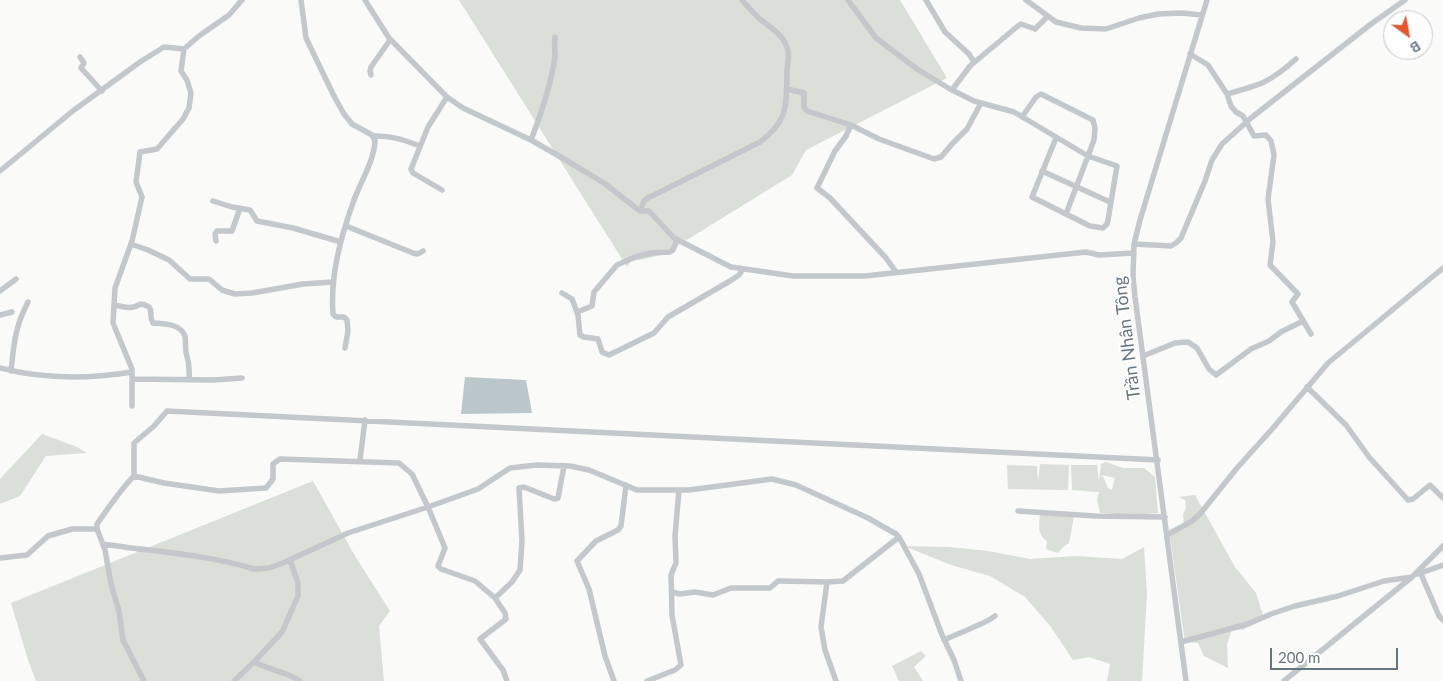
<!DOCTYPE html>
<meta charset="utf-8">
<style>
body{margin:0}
#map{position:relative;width:1443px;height:681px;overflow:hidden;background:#fafaf8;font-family:Lato,sans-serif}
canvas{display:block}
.north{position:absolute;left:1383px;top:10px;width:50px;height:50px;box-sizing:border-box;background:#fff;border:1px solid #c1c8cd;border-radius:50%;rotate:148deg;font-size:14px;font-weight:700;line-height:20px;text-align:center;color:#657683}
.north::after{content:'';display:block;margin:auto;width:18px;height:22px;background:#e4572e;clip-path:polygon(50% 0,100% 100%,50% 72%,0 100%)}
.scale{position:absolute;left:1270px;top:648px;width:128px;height:22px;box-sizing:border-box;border:2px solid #657683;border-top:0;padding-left:6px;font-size:15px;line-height:18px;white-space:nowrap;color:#657683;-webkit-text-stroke:4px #fff;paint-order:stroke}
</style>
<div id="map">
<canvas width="1443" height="681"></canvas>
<div class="north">B</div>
<div class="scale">200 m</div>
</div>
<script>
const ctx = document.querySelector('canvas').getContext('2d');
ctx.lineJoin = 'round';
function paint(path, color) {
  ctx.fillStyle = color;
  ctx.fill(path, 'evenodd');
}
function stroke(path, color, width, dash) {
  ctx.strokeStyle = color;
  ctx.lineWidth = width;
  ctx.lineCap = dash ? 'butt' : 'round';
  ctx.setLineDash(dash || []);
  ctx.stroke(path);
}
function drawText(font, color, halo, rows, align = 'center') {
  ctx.font = font + ' Lato,sans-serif';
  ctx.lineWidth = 5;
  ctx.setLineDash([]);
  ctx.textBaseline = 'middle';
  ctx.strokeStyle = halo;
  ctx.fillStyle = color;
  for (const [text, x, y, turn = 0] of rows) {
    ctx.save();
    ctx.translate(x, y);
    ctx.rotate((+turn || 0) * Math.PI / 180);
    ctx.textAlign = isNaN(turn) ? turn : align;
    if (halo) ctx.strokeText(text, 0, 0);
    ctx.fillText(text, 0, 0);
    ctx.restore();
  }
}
const green = new Path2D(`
 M459 0H900L947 78 806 150 792 175 664 254 645 259 631 261 627 267Z
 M42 434 77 447 87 453 46 456 20 496 0 504V479Z
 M1106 462 1123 468H1144L1155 477 1158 513 1125 516 1110 513H1100L1097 500 1099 492 1072 490 1071 465H1097L1099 482 1101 464ZM1101 475 1115 478 1112 490 1108 488 1104 478Z
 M1040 464 1069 465 1068 490 1008 489 1007 465 1037 466 1038 483Z
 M313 481 355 556 390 611 379 626 384 681H36L28 660 11 603Z
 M1195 495 1235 567 1256 593 1263 615 1243 630 1232 629 1227 644 1228 668 1204 656 1198 643 1185 642 1169 530 1184 527 1183 514 1186 508 1185 500 1179 497Z
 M1040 514 1074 517 1069 543 1063 547 1058 553 1046 549 1047 541C1037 534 1039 526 1040 514Z
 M904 546 949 547 988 551 1030 559 1075 556 1122 559 1144 547 1147 593 1142 681H1107L1110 664 1089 657 1073 660 1051 627 1025 597 990 576 951 565Z
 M921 651 926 656 914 667 923 681H899L892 666Z`);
const water = new Path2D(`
 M465 377 526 380 532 413 461 414Z`);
const minor = new Path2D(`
 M301 0 306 38 334 96 344 114 352 124 372 135 375 141C374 161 361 181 354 200 341 236 330 275 333 314L336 317H344L347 320 348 331 345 348
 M365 0 389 38 447 97 463 108 531 140 564 159 604 183 640 211H649L674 238 731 267 793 276H865L1086 252 1099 255 1134 253
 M848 0 876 38 917 69 950 89 974 101 1014 112 1088 156 1117 166 1108 220 1107 224 1103 228 1090 226 1032 197 1056 138
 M926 0 945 32 969 54 974 62
 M1026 0 1056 22 1081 28 1106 29 1139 18 1158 14 1182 13 1202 15
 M1190 54 1208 65 1227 94 1231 106 1236 112 1243 116 1254 136 1266 135 1271 141 1274 155 1268 199 1273 242 1270 265 1298 294 1292 302 1311 334
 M80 57 84 63 81 68 102 91
 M371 75 370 71 371 67 390 40
 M787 89 804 93V107L807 111 851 125 879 139 934 159 941 157 952 144 967 129 981 103
 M952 90 970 66 1018 26 1021 24 1035 29 1047 17
 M1227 94C1260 85 1269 83 1296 59
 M1022 117 1036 97 1041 94 1093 120 1095 128 1094 140 1066 214
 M851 125 846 136 835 151 817 188 830 198 886 258 896 272
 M373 136C390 135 404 140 420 146
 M531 140C541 114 551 85 555 57 555 50 554 43 555 37
 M0 171 74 110 140 62 164 47 184 49
 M1042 171 1110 202
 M442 190 413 173 411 169 428 127 447 97
 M213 201 232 207 250 210 257 221 293 228 341 242
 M640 211 644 201 649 197 652 196 760 142C790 119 786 105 787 70 788 59 791 52 784 41 779 32 769 26 761 20 754 14 748 7 742 0
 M346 226 413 253 418 254 423 251
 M216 241 215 234 217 231H232L240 208
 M131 244 148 250 169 260 190 279H209L222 290 235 294 252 293 303 284 333 282
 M1134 244 1171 246 1176 243 1181 238 1205 181 1212 160 1222 144 1251 118 1371 24 1405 0
 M0 291 16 279
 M562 293 572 299 578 315 580 335 584 337 598 339 602 352 609 355 654 333 668 317 730 281 739 275 743 269
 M114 305C126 307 130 310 141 304 157 307 147 313 153 323 163 324 180 323 185 336 186 341 185 347 186 352 189 362 190 369 189 380
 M577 312 592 306 594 292 617 265 635 257 651 253 670 252 673 250 677 240
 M0 315 12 312
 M1143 356 1175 343 1188 342 1197 348 1209 369 1216 375 1251 349 1269 341 1281 332 1303 321
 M0 368C42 379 89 379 132 372
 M11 371C14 343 15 327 28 302
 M132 379 214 380 242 378
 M1307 387 1346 425 1369 457 1408 500 1413 499 1430 485 1443 498
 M132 406V369L113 323 115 288 132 241 142 197 136 182 140 152 157 149 183 119 189 108 191 93 187 80 181 71 184 49 199 36 229 15 242 0
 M360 460 365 420
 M1018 511 1095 516 1165 517
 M97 529 105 550 111 584 119 611 123 640 144 681
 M1167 535 1192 521 1200 514 1237 468 1273 428 1328 363 1443 268
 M103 544C154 552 205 554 254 569L269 568 283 563 348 533 428 507 445 548 438 566 441 569 475 581 495 598
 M0 558 27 555 48 536 72 529H97V524C109 507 120 490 134 476
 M1418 574 1443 565
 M1421 574 1439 616 1443 620
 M827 582 843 581 899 537
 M672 592 680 594 695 592 713 595 731 588H770L778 581H781L827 582 821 627 825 650 836 681
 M944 640C956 634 987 623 995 616
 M1181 642 1248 624 1271 614 1295 606 1338 596 1384 581 1412 577
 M254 662 282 632 298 596V583L290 560
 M234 681 254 662C269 670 285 671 300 681
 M507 681 503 670 480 639 506 619 505 613 495 598 512 582 520 570 522 541 519 488 524 487 554 499 558 498 564 466
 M614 681 605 656 589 589 577 561 596 541 618 530 621 526 626 485
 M647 681 675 670 681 665 672 615 671 575 676 563 675 536 679 490
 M961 681 954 660 942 635 919 574 899 537 896 534 868 518 796 485 772 479 689 490H637L589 470 570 466 537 465 510 468 478 489 428 507 412 474 399 463 280 459 273 464V479L266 488 219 491 164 483 134 476V443L154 426 167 411 1158 460
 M1186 681 1135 297 1133 276 1134 244 1140 220 1207 0
 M1284 681 1412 577 1443 546`);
const streetNames = [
 ["Trần Nhân Tông",1127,338,-97]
];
paint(green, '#dadfd7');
paint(water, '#bbc7cb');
stroke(minor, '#c3c8cc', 5.5);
drawText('18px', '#657683', '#fff', streetNames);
</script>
